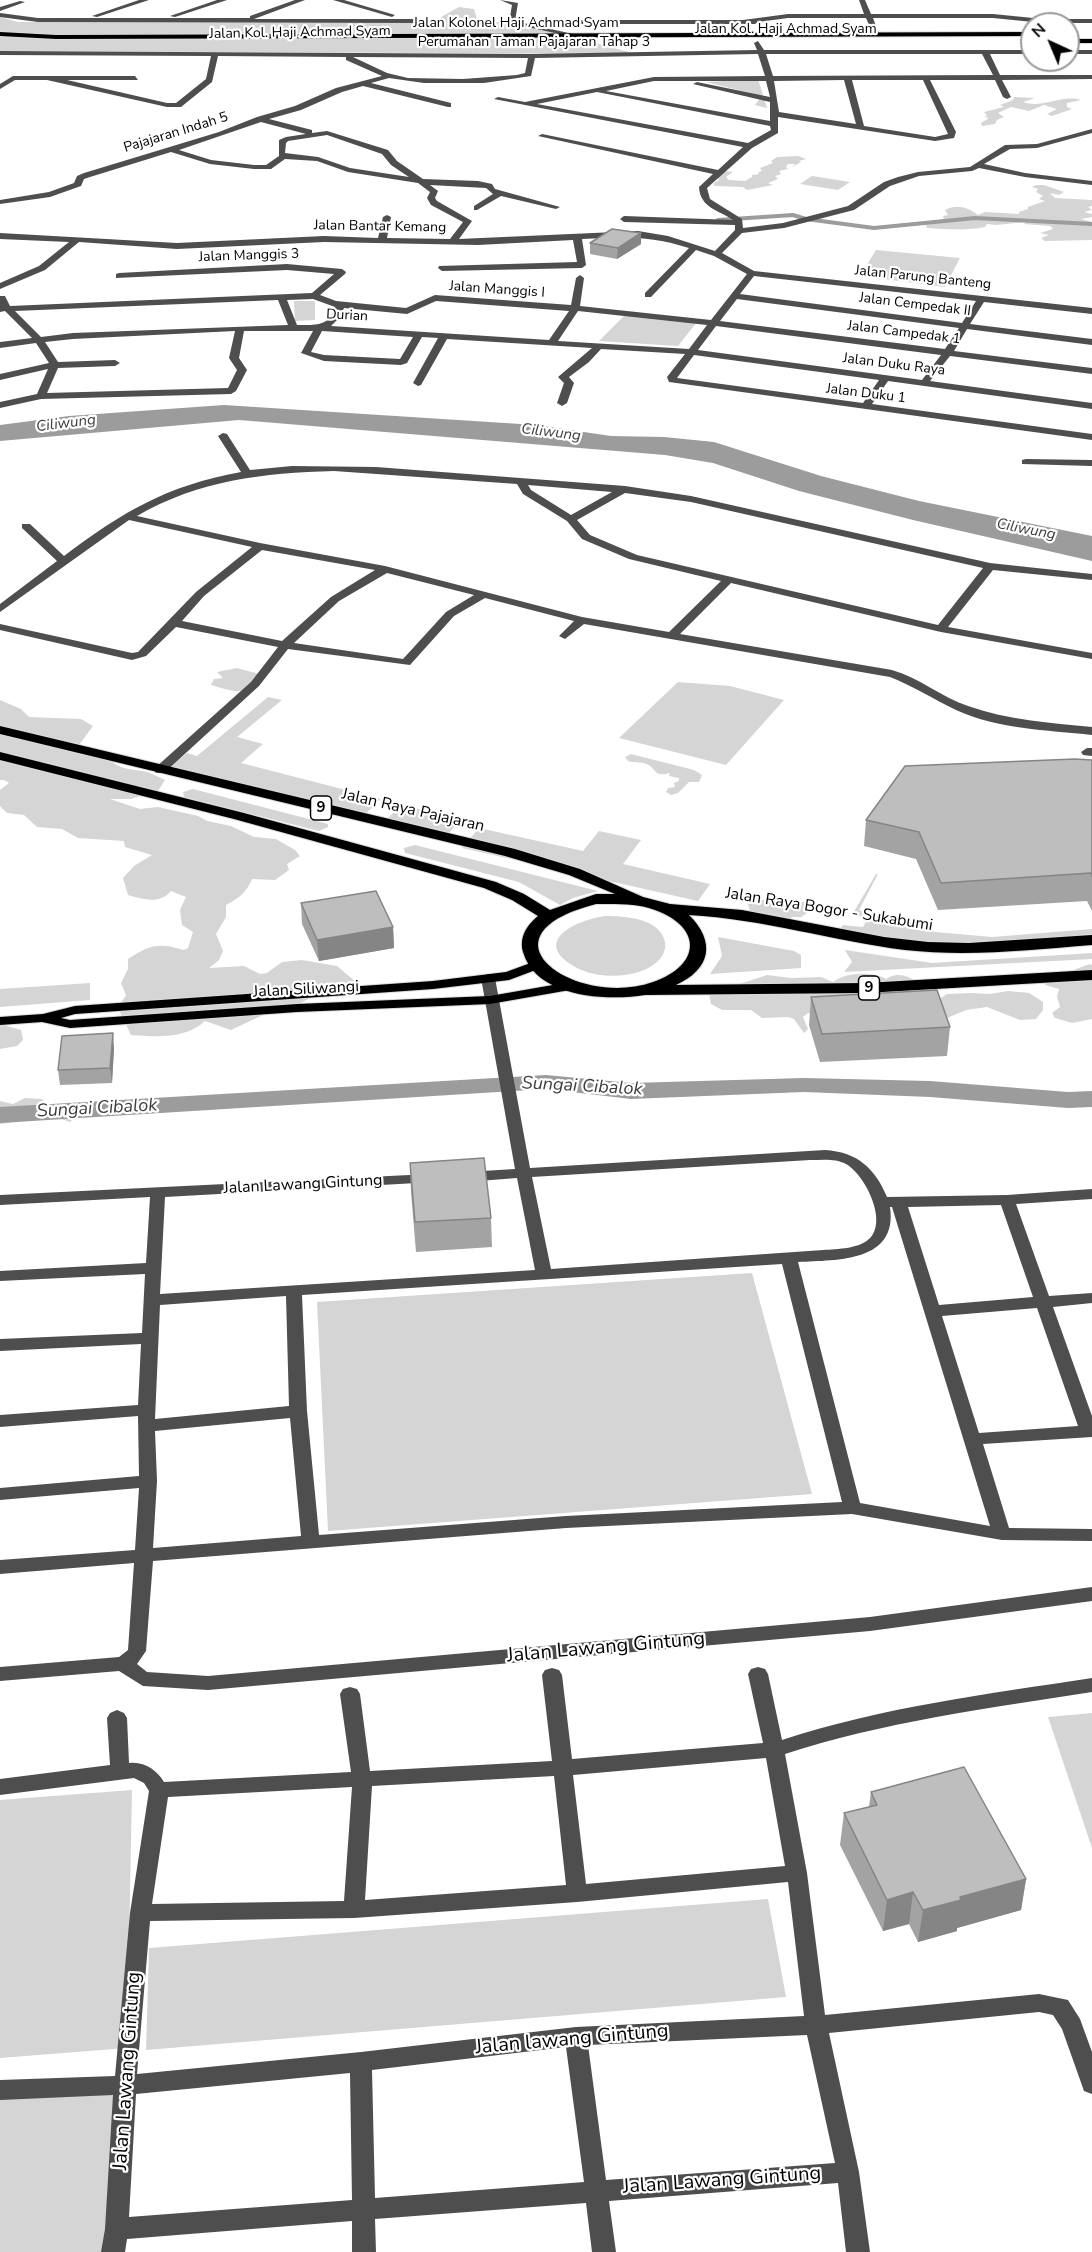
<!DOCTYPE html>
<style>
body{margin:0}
#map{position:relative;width:1092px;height:2252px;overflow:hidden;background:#fff;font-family:"Nunito Sans",sans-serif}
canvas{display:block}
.north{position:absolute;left:1020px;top:12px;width:60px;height:60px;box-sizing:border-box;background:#fff;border:2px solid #999;border-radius:50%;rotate:316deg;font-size:16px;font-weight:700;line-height:24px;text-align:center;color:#000}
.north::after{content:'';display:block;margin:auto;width:21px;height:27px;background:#000;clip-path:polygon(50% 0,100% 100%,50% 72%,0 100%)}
</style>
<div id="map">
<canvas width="1092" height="2252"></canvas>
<div class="north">N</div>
</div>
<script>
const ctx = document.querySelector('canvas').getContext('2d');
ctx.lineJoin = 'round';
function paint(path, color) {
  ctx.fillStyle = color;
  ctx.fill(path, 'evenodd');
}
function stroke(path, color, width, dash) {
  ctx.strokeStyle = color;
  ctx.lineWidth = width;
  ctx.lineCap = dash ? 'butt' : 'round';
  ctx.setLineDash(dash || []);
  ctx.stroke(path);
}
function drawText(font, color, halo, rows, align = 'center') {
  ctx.font = font + ' "Nunito Sans",sans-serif';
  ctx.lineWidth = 4.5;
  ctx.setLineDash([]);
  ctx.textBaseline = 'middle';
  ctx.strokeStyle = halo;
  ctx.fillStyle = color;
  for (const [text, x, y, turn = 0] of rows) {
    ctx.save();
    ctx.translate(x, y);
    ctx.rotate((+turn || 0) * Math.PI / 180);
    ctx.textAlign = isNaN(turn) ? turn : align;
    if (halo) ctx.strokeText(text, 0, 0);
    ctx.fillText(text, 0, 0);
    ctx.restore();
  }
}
const green = new Path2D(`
 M459 7 474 9 477 19 486 22H517L636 54 0 51V17L18 22 441 23V17Z
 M758 79 767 108 755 105 761 97 757 95 706 82Z
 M1014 97 1035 98 1023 102C1043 109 1061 94 1081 100L1067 103V107L1072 109 1052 116 1047 114 1057 109 1044 105 1029 111 1011 107 998 113 1004 117 997 120 995 124 982 126 981 123 989 118 985 117 987 115 984 112 1004 107 1000 105 1013 100Z
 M798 156 806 159 799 161 801 162 792 167 795 164H788L786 167 788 169 779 171 781 174 775 176 778 179 768 183 773 185 747 190 743 187 714 186V183L719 180 716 175 723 171 733 172 726 177 729 180 745 181 752 177V175L759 174 758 172 762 171 760 168 773 163 771 161 777 157Z
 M812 176 850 182 838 190 800 184Z
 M1036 185H1044L1064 192 1059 195 1050 193 1055 198 1092 200V206L1088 207 1092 210 1084 212 1092 214V217L1081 219 1092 222V240L1045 241 1041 238 1049 235 1040 233 1053 229 1050 226 1024 224 1026 222 996 225 987 224 985 227C966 231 947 229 927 228L926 225 939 222 938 220 944 219 943 216 948 215 945 210C957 204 967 207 978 215L985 212 1019 214V212L1028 209V207L1045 201 1039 199 1043 196 1036 192 1038 189 1032 187Z
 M876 250 960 258 945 287 860 276Z
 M294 301H315V320L295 321Z
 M626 314 697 322 678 346 599 341Z
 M237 668 263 675C243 696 239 693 211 685L214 679 223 678 217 672Z
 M678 682 730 686 784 700 726 765 619 738Z
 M268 697 282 700 237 737 263 744 241 763 381 799 359 820 167 770 187 753 197 756Z
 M0 700 21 709 29 717 81 719 93 726 79 745 106 753C115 771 130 768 147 772 153 774 159 777 165 780L158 791 131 799H110L140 809 158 807 198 816 207 821 231 826 254 837 276 839 295 850 300 856 287 864 289 870 275 880 252 879C247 892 239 898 226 905V917L216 934 223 951 219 960 209 968 244 966 260 974 267 973 282 962 302 960 337 966 356 982 353 985C339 989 324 991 312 997 288 1008 295 1017 264 1011L263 1015 231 1030 205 1021C186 1039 156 1037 131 1035L118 1008 126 995 121 983 128 969V959C151 944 159 943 184 950L188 948 193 932 182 925 180 910 186 897 171 891C159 905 143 899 128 895L123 878 134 866 152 855 125 847 124 841 78 838 62 829 37 827 24 815 7 813 0 806V790L9 783 4 780H0Z
 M631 754 694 770 702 775 699 782H689L678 793 671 795 666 792 668 788 675 787 674 783 679 781V778L669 776 670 773C651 778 658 766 643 763 638 762 633 763 628 761L625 757Z
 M193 789 328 824V827L319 831 184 797 183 792Z
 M401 805 462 819 448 834 386 820Z
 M479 828 583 851 599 831 641 840 623 864 710 884 698 901 462 848Z
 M415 845 598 891 573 898 560 905 519 882 405 853 404 848Z
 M876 874H878L859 910 884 919 935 932 992 937 1092 929V940L960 945 837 934 843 925 863 927 868 918 852 915Z
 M774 897H783L797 904 814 898 816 907 801 917H792L789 921 751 915 748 904Z
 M605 916C625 916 660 918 665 942 666 948 664 954 660 959 642 979 600 980 577 968 529 942 576 920 605 916Z
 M718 937 794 951 801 955V968L710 974 722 956Z
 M845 950 932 963 1092 953V959L844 972 852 962Z
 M1090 964 1092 965V1019L1072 1023 1055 1018 1052 1013 1060 1007 1057 997 1059 989 1045 985 1048 979Z
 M767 975 791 978 821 977 833 982C845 972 873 971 886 979 896 972 908 975 918 983L920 993 818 1015 808 1013 803 1017 808 1029 804 1033 794 1019 788 1017 762 1018 751 1010H722L711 1004 709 994Z
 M90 983V1000L0 1007V989Z
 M1008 991 1029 993 1043 1002V1010L1036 1019 1020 1020 987 1007 966 1010 945 1019 932 1011 941 998 947 994 971 993 990 994Z
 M0 1024 21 1030 23 1040 17 1046 0 1049Z
 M25 1098 42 1099 46 1104 67 1106 78 1114 70 1122 56 1117 0 1124V1101L13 1104Z
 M752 1273 812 1494 328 1531 317 1302Z
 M1092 1713V1848L1048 1717Z
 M132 1790 127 2048 0 2058V1800Z
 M768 1899 786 1997 146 2050 149 1948Z
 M126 2079 116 2252H0V2087Z`);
const water = new Path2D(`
 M224 405 536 425 611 436 664 437 714 442 821 476 919 501 1092 536V561L913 520 799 491 713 463 665 455 239 420 0 441V425L69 416Z`);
const stream = new Path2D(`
 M718 220 793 215 806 219 874 228 975 218 1092 224`);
const canal = new Path2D(`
 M546 1075 631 1083 804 1078 930 1081 1068 1092 1092 1091V1107L1068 1108 930 1097 804 1092 631 1099 546 1089 0 1123V1107Z`);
const minor = new Path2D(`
 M139 0H149L97 17 92 16Z
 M217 0H227L175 17 170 16Z
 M295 0H305L254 19H418L421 21 418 23 38 22 0 17V13L38 18H250V16Z
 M333 0H344L395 15 392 17Z
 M500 0 518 3 515 21 582 36 578 38 509 23 512 5Z
 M859 0H865L871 14H993L1043 19H1092V23H1043L993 18H873L879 34 876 36 873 34 866 18H788L758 22 755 24H545L542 22 545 20H743L788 14H864Z
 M20 1 25 2 0 11V7Z
 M758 41 764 50H1032V54H990L1000 75H1092V79L1002 80 1011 97 1007 99 1003 97 995 80H930L956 132 954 138 935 141 778 117V133L752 148 707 188 710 199 742 219 743 228 783 223 848 206 884 182 898 177 918 172 970 167 1005 145 1037 144 1092 129V133L1037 148 1010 149 984 164 1025 173 1092 181V185L1025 177 979 168 972 171 919 176 890 186 854 210 784 228 742 233 722 253 754 271 1092 308V314L984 302 970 324 1092 339V345L967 329 954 351 1092 368V374L950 356 930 381 1092 403V409L888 381 872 404 1092 434V440L669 382 667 377 685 354 601 349 589 362 569 377 574 383 567 403 562 406 557 403 564 383 558 377 592 348 447 339 421 385 418 386 413 383 438 338 422 337 407 363 401 365 324 361 301 353 313 331H244L239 358 247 370 236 391 231 394 41 399 0 408V402L37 394 48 369 0 380V374L49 363 36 343 0 348V342L32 338 5 311 0 312V296H5L10 306 312 293 334 274 287 270 116 278V274L119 273 287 264 342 269 346 272 345 274 320 295 336 301 406 308 435 295 571 305 576 278 580 275 584 278 580 306 711 320 747 274 714 256 696 250 651 297H645V293L689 248C647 235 624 237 582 239L586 265 582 268 442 271 438 268 439 266 577 262 573 240 478 245 324 242 177 249 79 242 45 270 0 289V283L39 266 69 242 0 239V233L177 243 324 236 378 238 383 217 387 215 391 217 387 238 450 239 463 222 431 205 427 198 430 192 418 183 348 172 317 161 285 159 271 169H254L210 164 171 152 90 177 84 179 81 186 50 197 0 204V200L49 192 74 183 77 176 84 173 219 132 257 117 295 106 336 88 382 76 346 60V57L218 56 212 82 181 107H167L47 80H15L0 89V84L13 76H135L138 80H67L167 103H176L206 79 211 56 0 55V51L532 54 757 50 754 43ZM758 54 765 76 654 77 525 102 498 97 494 99 743 147 718 170 542 134 538 136 713 174 699 187C700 208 719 210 733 220L624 216 620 219 624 222 735 225V230L715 251 668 236 638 231 459 239 472 221 437 201 435 198 438 191 430 185 486 188 493 194 474 206V210H477L501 196 556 209 560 207 495 189 492 184 478 181 423 179 397 161 388 150 327 131 312 133V130L269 119 301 110 342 92 363 86 448 107H451V103L371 83 389 78 424 83H484L531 76 535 58ZM766 54H982L993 75 773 76ZM353 57 528 58 525 73 517 75 463 79 408 78 387 73ZM844 80 856 124 779 112 774 81ZM852 80H923L948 134 935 137 864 126ZM654 81H766L770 97 697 82 693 84 770 102V121L606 91ZM597 92 770 126 771 130 748 143 537 104ZM261 122 306 134 286 137 279 140V156L266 165H254L211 160 179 150ZM327 135 382 154 391 165 409 177 350 168 318 157 285 153 286 143 288 141ZM754 276 976 301 962 323 740 294ZM313 299 335 307C330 327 314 325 297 325L287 300ZM737 299 959 328 945 349 720 321ZM278 300 288 325 73 333 41 337 15 311ZM436 301 569 311 549 340 331 326 340 317 344 308 407 314ZM578 311 707 325 689 349 558 341ZM716 326 941 355 922 380 698 350ZM235 331 229 358 237 370 228 388 47 393 58 368 115 366 120 363 115 360 58 362 45 342 73 339ZM322 331 413 337 400 359 324 355 311 352ZM694 355 879 380 863 403 677 378Z
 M1068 50H1092V54H1068Z
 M223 433 227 434 250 470 292 466 376 467 625 486 691 496 990 563 1092 574V580L993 570 948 627 1092 653V659L941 632 731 583 680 634 892 670C920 678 941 697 968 706 1008 720 1050 723 1092 727V735C1047 730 997 729 956 710 933 699 913 686 890 677L584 624 565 639 559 636 574 621 485 598 454 616 410 665 288 649 259 686 164 773H156L154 770 156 767 251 682 278 647 176 627 146 656 132 660 0 630V624L132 653 138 652 196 592 252 547 129 520 0 612V604L57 561 22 528V524H30L64 556C124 511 166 486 241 472L218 436ZM334 471 517 484 523 494 567 521 582 539 629 559 721 581 669 632 582 617 385 566 260 543 137 516C199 480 263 473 334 471ZM528 485 612 492 571 515 531 490ZM625 493 691 502 983 568 938 625 637 555 590 535 577 520ZM262 550 375 570 331 597 282 641 182 621 204 596ZM387 573 474 595 446 612 403 659 294 643 339 601Z
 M1026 459 1092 460V466L1022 464V460Z
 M1087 748H1092V756L1083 755 1081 752Z
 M488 974 495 978 530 1168 825 1150C857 1152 875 1168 887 1197L1007 1195 1092 1189V1199L1016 1204 1049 1296 1092 1293V1303L1053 1307 1092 1416V1437L983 1444 1009 1528 1092 1529V1541L1002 1540 852 1514 566 1528 153 1561 146 1651 137 1664 147 1672 208 1676 870 1617 1092 1587V1601L870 1631 208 1690 143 1686 119 1671 0 1681V1667L119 1657 128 1650 134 1563 0 1574V1560L135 1550 139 1488 0 1500V1488L139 1476 138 1416 0 1427V1415L138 1405 141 1344 0 1351V1339L142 1333 145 1274 0 1281V1271L146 1263 150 1197 0 1205V1195L430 1174 435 1176 438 1179 435 1182 165 1197 160 1294 535 1270 517 1178 466 1182 458 1177 466 1172 515 1169 481 978ZM810 1160C822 1160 835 1158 846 1164 864 1174 887 1218 871 1237 861 1249 837 1249 823 1250L551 1269 532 1177ZM1001 1205 1033 1297 939 1305 908 1207ZM890 1207H892L990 1526 860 1503 798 1262C838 1260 898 1262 890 1207ZM782 1264 842 1502 566 1516 319 1535 307 1411 302 1295ZM286 1296 289 1406 155 1419 160 1305ZM1037 1308 1078 1426 979 1433 942 1316ZM290 1418 301 1536 153 1548 157 1481 155 1431Z
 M758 1667 765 1669 768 1674 782 1740C882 1707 988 1694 1092 1678V1692C989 1708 883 1722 785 1754L807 1873 825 2015 1039 1994 1068 2000 1080 2019 1092 2052V2094L1084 2091 1062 2029 1053 2015 1039 2012 829 2033 859 2172 870 2252H846L838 2183 609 2201 616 2252H592L586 2203 375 2219 376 2252H352V2221L127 2239 125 2252H101L105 2229 113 2095 0 2100V2080L115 2076 130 1913 149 1791 144 1783 134 1778 0 1795V1779L110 1765 107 1718 110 1713 117 1710 124 1713 127 1718 129 1763C144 1761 157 1770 164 1782L351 1772 340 1694 343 1689 350 1687 357 1689 360 1694 370 1771 552 1761 542 1675 545 1670 552 1668 559 1670 562 1675 572 1759 763 1743 748 1674 751 1669ZM766 1758 785 1866 586 1884 573 1775ZM554 1776 566 1885 365 1900 372 1786ZM352 1787 344 1901 152 1904 168 1797ZM788 1882 804 2016 576 2027 361 2052 137 2074 150 1921 354 1918 577 1902ZM807 2035 835 2163 606 2180 588 2045ZM566 2047 584 2182 375 2198 372 2070ZM350 2073 352 2200 129 2217 136 2094Z`);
const major = new Path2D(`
 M0 32 56 35 1032 32V36L56 39 0 36Z
 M1068 39H1092V43H1068Z
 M536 961 541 962 543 965 541 968 509 980 433 989 75 1014 61 1018 70 1020 297 1004 490 996 570 982 577 986 570 990 490 1004 297 1012 70 1028 42 1022 0 1025V1017L43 1014 75 1006 433 981 506 972Z`);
const highway = new Path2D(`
 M0 726 515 849 580 869 643 897 670 904 742 910 884 937 928 942 969 943 1092 935V945C1030 950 968 957 905 950 833 941 763 919 689 915 716 942 711 969 676 985L865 983 1092 970V980L865 993 645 995C607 1001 536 998 523 952 519 937 527 925 538 916L512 900 484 888 234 819 0 760V752L244 813 496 882 524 894 550 910 596 894H615L569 875 505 856 0 734ZM596 904C616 904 637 903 655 910 704 928 700 966 653 982 576 1009 471 936 596 904Z`);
const wall = new Path2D(`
 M590 243 641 244 617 259 590 254Z
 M1092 760V911L1087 901 938 910 916 859 864 846 866 820Z
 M301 903 393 927 394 948 319 961 302 924Z
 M811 997 950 1027 947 1056 820 1062 809 1025Z
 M114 1048 112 1083 60 1085 58 1070Z
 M410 1163 491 1218 492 1247 416 1252 411 1192Z
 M871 1792 1026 1879 1021 1910 957 1928V1931L918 1942 909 1924 883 1931 840 1845 844 1813 869 1807Z`);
const shadedWall = new Path2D(`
 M641 233V244L617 259 618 248Z
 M393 927 394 948 319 961 317 940Z
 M113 1033 114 1048 112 1083 110 1068Z
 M1026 1879 1021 1910 957 1928V1931L918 1942 923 1910 960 1897Z
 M913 1892 909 1924 883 1931 887 1900Z`);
const building = new Path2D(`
 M612 229 641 233 618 248 590 243Z
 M1075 759 1092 760V876L1091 873 941 883 919 832 866 820 905 766Z
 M376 891 393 927 317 940 301 903Z
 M937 990 950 1027 822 1034 811 997Z
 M113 1033 110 1068 58 1070 62 1036Z
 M484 1158 491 1218 415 1222 410 1163Z
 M964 1767 1026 1879 960 1897 961 1900 923 1910 913 1892 887 1900 844 1813 877 1805 871 1792Z`);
const farStreetnames = [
 ["Jalan Kolonel Haji Achmad Syam",516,24],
 ["Jalan Kol. Haji Achmad Syam",786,30],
 ["Jalan Kol. Haji Achmad Syam",300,33,-1],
 ["Perumahan Taman Pajajaran Tahap 3",534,43],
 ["Pajajaran Indah 5",176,133,-17],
 ["Jalan Bantar Kemang",380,227,1],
 ["Jalan Manggis 3",249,256,-2],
 ["Jalan Parung Banteng",923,278,6],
 ["Jalan Manggis I",497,290,4],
 ["Jalan Cempedak II",915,305,7],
 ["Durian",347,316,3],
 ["Jalan Campedak 1",904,333,7],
 ["Jalan Duku Raya",894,365,7],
 ["Jalan Duku 1",866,394,7]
];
const farWaternames = [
 ["Ciliwung",66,424,-7],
 ["Ciliwung",551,433,7],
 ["Ciliwung",1026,530,11]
];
const shields = [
 [321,808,21],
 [869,988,21]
];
const shieldNames = [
 ["9",321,808],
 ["9",869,988]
];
const streetNames = [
 ["Jalan Raya Pajajaran",413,811,13],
 ["Jalan Raya Bogor - Sukabumi",829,910,9],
 ["Jalan Siliwangi",306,990,-3],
 ["Jalan Lawang Gintung",303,1185,-3]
];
const waterNames = [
 ["Sungai Cibalok",582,1087,3],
 ["Sungai Cibalok",97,1109,-3]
];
const nearStreetnames = [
 ["Jalan Lawang Gintung",606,1648,-5],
 ["Jalan lawang Gintung",572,2040,-5],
 ["Jalan Lawang Gintung",128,2071,-86],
 ["Jalan Lawang Gintung",722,2181,-4]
];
paint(green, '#d5d5d5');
paint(water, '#9c9c9c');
stroke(stream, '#9c9c9c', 4);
paint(canal, '#9c9c9c');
stroke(major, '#dbdbdb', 2);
stroke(highway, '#dbdbdb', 2);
paint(minor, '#4e4e4e');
paint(major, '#000');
paint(highway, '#000');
paint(wall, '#a3a3a3');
paint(shadedWall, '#858585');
paint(building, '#bebebe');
stroke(building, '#858585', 1.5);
drawText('14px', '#000', '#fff', farStreetnames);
drawText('italic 15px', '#3d3d3d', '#fff', farWaternames);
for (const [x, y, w] of shields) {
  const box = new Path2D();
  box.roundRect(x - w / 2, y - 12, w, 24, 4.5);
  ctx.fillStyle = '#fff';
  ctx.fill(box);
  stroke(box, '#000', 1.5);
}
drawText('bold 15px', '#000', null, shieldNames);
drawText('16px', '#000', '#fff', streetNames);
drawText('italic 18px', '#3d3d3d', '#fff', waterNames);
drawText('20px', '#000', '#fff', nearStreetnames);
</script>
